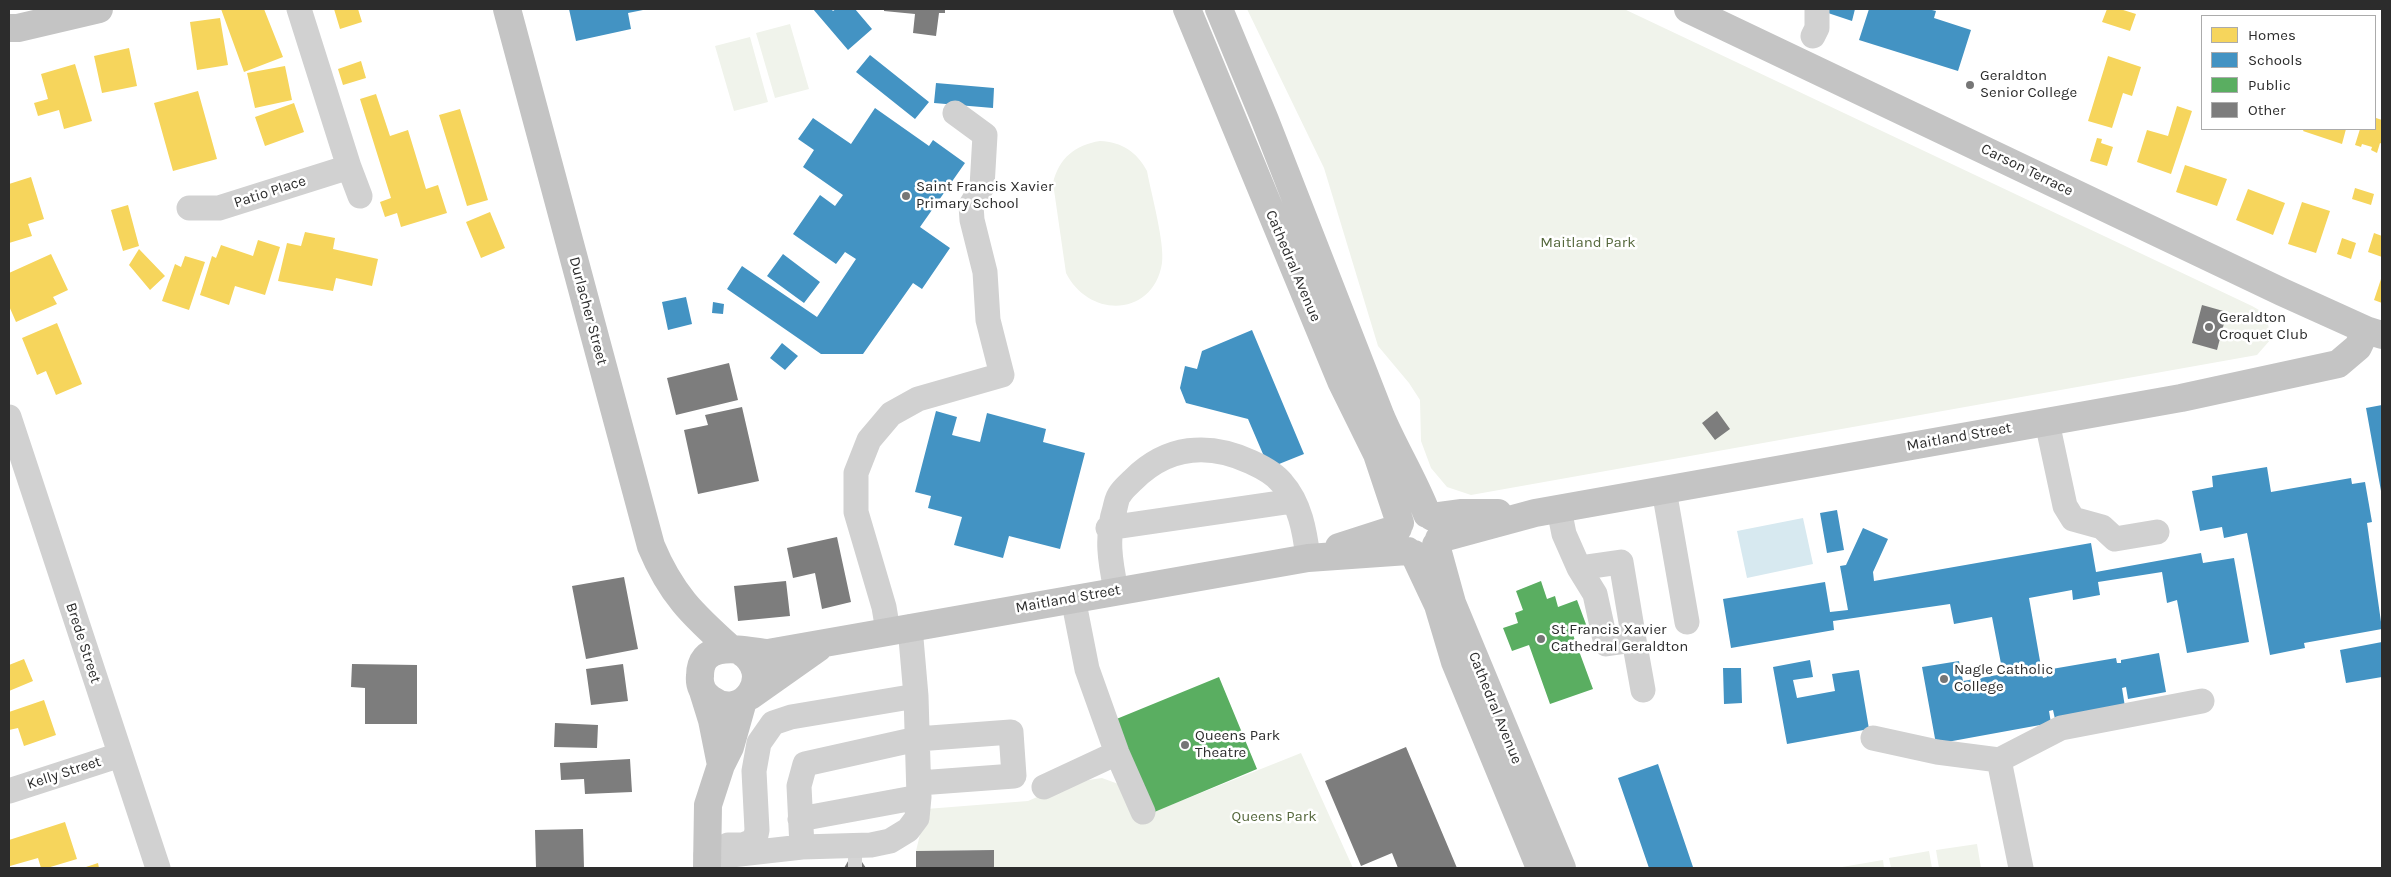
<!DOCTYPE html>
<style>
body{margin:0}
#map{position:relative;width:2391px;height:877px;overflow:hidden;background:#fff;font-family:Karla,sans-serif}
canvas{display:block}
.frame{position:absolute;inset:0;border:10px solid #2c2c2c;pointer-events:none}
.legend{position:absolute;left:2201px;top:15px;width:175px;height:115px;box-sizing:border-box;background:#fff;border:1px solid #ababab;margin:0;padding:6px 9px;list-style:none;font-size:15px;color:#2c2c2c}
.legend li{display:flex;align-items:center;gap:10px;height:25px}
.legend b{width:25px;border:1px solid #ababab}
</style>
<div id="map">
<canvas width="2391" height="877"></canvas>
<div class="frame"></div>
<ul class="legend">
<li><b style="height:14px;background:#f6d55c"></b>Homes</li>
<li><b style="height:14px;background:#4393c3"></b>Schools</li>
<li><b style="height:14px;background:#5aae61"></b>Public</li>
<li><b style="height:14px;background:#7d7d7d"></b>Other</li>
</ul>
</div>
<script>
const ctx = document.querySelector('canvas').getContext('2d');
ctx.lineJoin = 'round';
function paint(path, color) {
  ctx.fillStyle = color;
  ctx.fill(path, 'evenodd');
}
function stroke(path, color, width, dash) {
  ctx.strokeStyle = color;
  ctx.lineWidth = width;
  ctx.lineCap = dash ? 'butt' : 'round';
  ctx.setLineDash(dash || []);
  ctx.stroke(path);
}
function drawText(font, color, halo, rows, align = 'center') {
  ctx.font = font + ' Karla,sans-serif';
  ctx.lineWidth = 5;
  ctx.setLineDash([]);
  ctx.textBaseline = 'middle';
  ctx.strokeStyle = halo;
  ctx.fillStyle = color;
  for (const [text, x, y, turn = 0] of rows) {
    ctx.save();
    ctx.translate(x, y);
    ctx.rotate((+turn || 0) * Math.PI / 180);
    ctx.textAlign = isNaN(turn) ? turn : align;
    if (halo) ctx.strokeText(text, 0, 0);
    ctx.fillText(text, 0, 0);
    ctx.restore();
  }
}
const green = new Path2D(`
 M1247 9H1624L2252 306 2266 314 2271 339 2257 355 1471 495 1447 487 1431 468 1421 441 1420 400 1409 383 1378 346 1324 168Z
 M790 24 809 89 775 98 756 33Z
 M750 37 768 102 734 111 715 46Z
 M1100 141C1122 142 1137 152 1147 171 1151 193 1165 243 1162 263 1154 316 1090 320 1066 273L1053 183C1059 158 1075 145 1100 141Z
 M1301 753 1353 868H994L993 850 916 851 926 809 1028 801 1069 783 1102 778 1121 785 1138 818Z
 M1977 844 1981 868H1939L1936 850Z
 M1929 851 1932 868H1891L1889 858Z
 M1883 860 1884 868H1843L1842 867Z`);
const water = new Path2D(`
 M1803 518 1813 564 1747 578 1737 531Z`);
const homes = new Path2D(`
 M221 9H264L283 57 244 72Z
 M334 9H358L362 22 340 29Z
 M2107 9H2120L2136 14 2130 31 2102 22Z
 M220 18 228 65 197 70 190 22Z
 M129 48 137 86 102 93 94 56Z
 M2108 56 2141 67 2132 96 2123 93 2112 128 2088 121Z
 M361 61 366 78 343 85 338 69Z
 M75 64 92 121 64 129 59 110 38 116 34 103 48 99 41 74Z
 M285 66 292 100 255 108 247 73Z
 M198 91 217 159 173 171 154 103Z
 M376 94 390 136 408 130 426 189 438 185 447 213 401 227 397 213 385 217 380 202 391 198 360 99Z
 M294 103 304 132 265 146 255 117Z
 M2177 106 2192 111 2171 174 2137 162 2147 130 2168 136Z
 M460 109 488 200 467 206 439 115Z
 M2376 118 2382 120V144L2380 143 2377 153 2371 150 2372 147 2362 144 2361 147 2355 145 2360 129H2375Z
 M2304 129H2346L2342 144 2303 131Z
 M2097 138 2102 139 2101 143 2113 147 2107 166 2090 161Z
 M2185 165 2227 179 2217 206 2176 192Z
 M31 177 44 219 28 224 32 236 9 243V184Z
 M2355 188 2374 194 2371 205 2352 199Z
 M2248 189 2285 203 2273 235 2236 220Z
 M2302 202 2330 211 2316 253 2288 244Z
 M128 205 139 246 123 251 111 210Z
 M490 212 505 248 481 258 466 222Z
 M305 232 335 238 333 249 378 259 372 286 336 278 333 291 278 281 287 243 301 246Z
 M2374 233 2382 236V257L2368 252Z
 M2342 238 2356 243 2351 259 2337 254Z
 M258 240 280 247 265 295 235 286 229 305 200 295 212 256 216 258 221 245 253 256Z
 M139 249 165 276 150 290 129 265Z
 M51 254 68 290 53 297 57 304 16 322 9 306V273Z
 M185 256 205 262 189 310 162 301 175 264 181 267Z
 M2382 276V303L2374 300Z
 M57 323 82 384 56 395 46 371 37 375 22 338Z
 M24 659 33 681 9 691V665Z
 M44 700 56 735 24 746 18 728 9 730V712Z
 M65 822 77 859 47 868H41L38 858 10 866 9 840Z
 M98 863 99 868H83Z`);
const schools = new Path2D(`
 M569 9H643V10L628 13 631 29 576 41Z
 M813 9H831L833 11 836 9H855L872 29 848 50Z
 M1816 9H1855L1852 21Z
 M1869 9H1928L1936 11 1934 18 1971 30 1958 71 1859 40Z
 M870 55 929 102 915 119 856 72Z
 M936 83 994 88 993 108 934 103Z
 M875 108 929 146 933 140 965 163 920 227 950 248 922 289 913 283 863 354H821L727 289 742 266 817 317 856 259 845 252 836 264 793 234 820 195 835 206 843 195 803 167 814 150 798 139 813 118 851 144Z
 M783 254 820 282 804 303 767 276Z
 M686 297 692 324 668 330 662 302Z
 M713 302 724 304 723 314 712 313Z
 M1252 330 1304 454 1269 468 1248 419 1186 403 1180 388 1185 366 1197 369 1202 351Z
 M782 343 798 356 785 370 770 358Z
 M2382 405V491H2381L2366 408Z
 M936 411 957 417 952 435 980 442 987 413 1046 429 1043 442 1085 453 1060 549 1009 536 1003 558 954 545 962 517 928 508 931 496 915 492Z
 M2267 467 2271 492 2351 478 2352 484 2365 482 2372 522 2367 523 2382 629 2304 643 2305 648 2270 655 2247 533 2224 538 2222 527 2200 531 2192 491 2213 487 2212 476Z
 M1837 510 1844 550 1827 553 1820 513Z
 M1863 528 1888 539 1873 572 1874 581 2091 543 2096 572 2201 553 2203 563 2234 558 2249 642 2187 653 2177 600 2167 603 2162 572 2098 582 2100 595 2073 600 2072 590 2029 598 2043 678 2047 677 2046 670 2116 658 2117 663H2121V660L2159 653 2166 692 2128 699 2126 687 2122 688 2125 707 2055 719 2053 710 2049 711 2051 723 1936 744 1922 667 1959 661 1963 681 2003 674 1992 617 1954 624 1950 604 1833 621 1834 630 1731 648 1723 599 1825 582 1830 612 1848 610 1840 566 1846 565Z
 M2382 642V677L2346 683 2340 650Z
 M1810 660 1813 677 1793 680 1797 698 1835 691 1832 674 1859 670 1869 729 1787 744 1773 667Z
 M1723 668H1741L1742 703 1724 704Z
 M1658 764 1693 867 1690 868H1649L1618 778Z`);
const public = new Path2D(`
 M1541 581 1547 599 1555 596 1558 607 1577 600 1587 627 1572 632 1593 689 1550 704 1529 645 1512 651 1503 628 1518 623 1515 613 1523 610 1516 591Z
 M1219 677 1257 769 1152 813 1114 720Z`);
const building = new Path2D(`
 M884 9H945V13H939L936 36 913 33 915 14 884 11Z
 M2202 305 2227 312 2217 350 2192 343Z
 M729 363 738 400 676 415 667 378Z
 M742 407 759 481 698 494 684 430 708 425 705 415Z
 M1717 411 1730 429 1715 440 1702 423Z
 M837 537 851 602 822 609 815 573 793 578 787 548Z
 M624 577 638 649 586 659 572 586Z
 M786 581 790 616 738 621 734 586Z
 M352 664 417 665V724H365V688L351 687Z
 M623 664 628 701 591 705 586 669Z
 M555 723 598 725 597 748 554 747Z
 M1406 747 1457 868H1398L1392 853 1361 866 1325 781Z
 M630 759 632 792 585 794 584 779 561 780 560 763Z
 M583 829 584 868H536L535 830Z
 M994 850V868H916V851Z
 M854 851 862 862 866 868H844Z`);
const minorTunnel = new Path2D(`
 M848 862H862`);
const minor = new Path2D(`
 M1813 36 1817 28V9
 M349 167 360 196
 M189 208H219L349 167 299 9
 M9 417 158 868
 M2047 422 2065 506 2073 519 2102 527 2115 539 2157 532
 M1664 490 1687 622
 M1559 509 1564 534 1579 568 1595 594 1606 644 1634 640 1621 562 1579 568
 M1108 528 1293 501
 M1116 590C1110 561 1106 537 1115 508 1116 504 1117 497 1120 494 1123 489 1129 484 1133 480 1167 446 1208 442 1251 462 1262 467 1275 474 1282 483 1300 503 1305 532 1308 558
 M1073 598 1087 669 1117 753 1143 812
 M888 631 884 607 856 512V473L869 440 891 414 918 399 1002 375 988 320 985 272 972 220 971 205 982 187 985 135 955 113
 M1634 640 1643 690
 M1873 738 1937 752 1999 760
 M1044 787 1117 753
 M9 791 120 755
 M800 819 919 797
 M728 845H743L755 840 757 830 754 771 759 743 773 723 791 717 916 696
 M802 847 799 786 805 764 917 739 1011 732 1014 776 919 783
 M706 855H731L802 847 871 845 890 841 908 830 917 818 919 797 916 696 910 627
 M2021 868 1999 760 2061 728 2202 701`);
const major = new Path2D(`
 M507 9 651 546C671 594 692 614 731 649
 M1187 9 1341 381 1377 454 1400 523
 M1219 9 1265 120 1381 417C1395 450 1414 480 1427 514
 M1688 9 2282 292 2366 330 2382 335
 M9 28H18L99 9
 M1432 517 1462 513H1498
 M1439 539 1535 513 2181 398 2338 364 2358 347 2366 330
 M1436 545 1452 603 1562 868
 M1339 547 1398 528
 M1414 554 1438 605 1455 662 1540 868
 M740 651C777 674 742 723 711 699 703 694 699 685 700 676 700 638 745 651 768 653L1308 558 1408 551
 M703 691 712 720 721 765
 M750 696 818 648
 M707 868 708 805 721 765 730 747 743 701`);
const markers = [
 [1970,85,5,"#767676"],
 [906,196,5,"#767676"],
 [2209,327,5,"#767676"],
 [1541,639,5,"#767676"],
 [1944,679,5,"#767676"],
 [1185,745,5,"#767676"]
];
const poiNames = [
 ["Geraldton",1980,76],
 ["Senior College",1980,93],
 ["Saint Francis Xavier",916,187],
 ["Primary School",916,204],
 ["Geraldton",2219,318],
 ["Croquet Club",2219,335],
 ["St Francis Xavier",1551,630],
 ["Cathedral Geraldton",1551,647],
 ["Nagle Catholic",1954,670],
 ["College",1954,687],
 ["Queens Park",1195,736],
 ["Theatre",1195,753]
];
const streetNames = [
 ["Carson Terrace",2027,170,26],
 ["Patio Place",270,192,-18],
 ["Cathedral Avenue",1293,266,67],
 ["Durlacher Street",588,311,75],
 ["Maitland Street",1959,437,-10],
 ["Maitland Street",1068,599,-10],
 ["Brede Street",83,643,72],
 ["Cathedral Avenue",1495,708,68],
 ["Kelly Street",64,773,-18]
];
const parkNames = [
 ["Maitland Park",1588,243],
 ["Queens Park",1274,817]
];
paint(green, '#f0f3eb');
paint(water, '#d7e9f0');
paint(homes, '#f6d55c');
paint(schools, '#4393c3');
paint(public, '#5aae61');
paint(building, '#7d7d7d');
stroke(minorTunnel, '#d5d5d5', 25, [25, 12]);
stroke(minor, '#d1d1d1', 25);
stroke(major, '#c4c4c4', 28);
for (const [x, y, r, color] of markers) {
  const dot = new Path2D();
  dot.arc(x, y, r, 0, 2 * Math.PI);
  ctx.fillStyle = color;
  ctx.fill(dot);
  stroke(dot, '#fff', 2);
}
drawText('15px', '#2c2c2c', '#fff', poiNames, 'left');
drawText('15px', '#2c2c2c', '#fff', streetNames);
drawText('15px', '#54673b', '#fff', parkNames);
</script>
